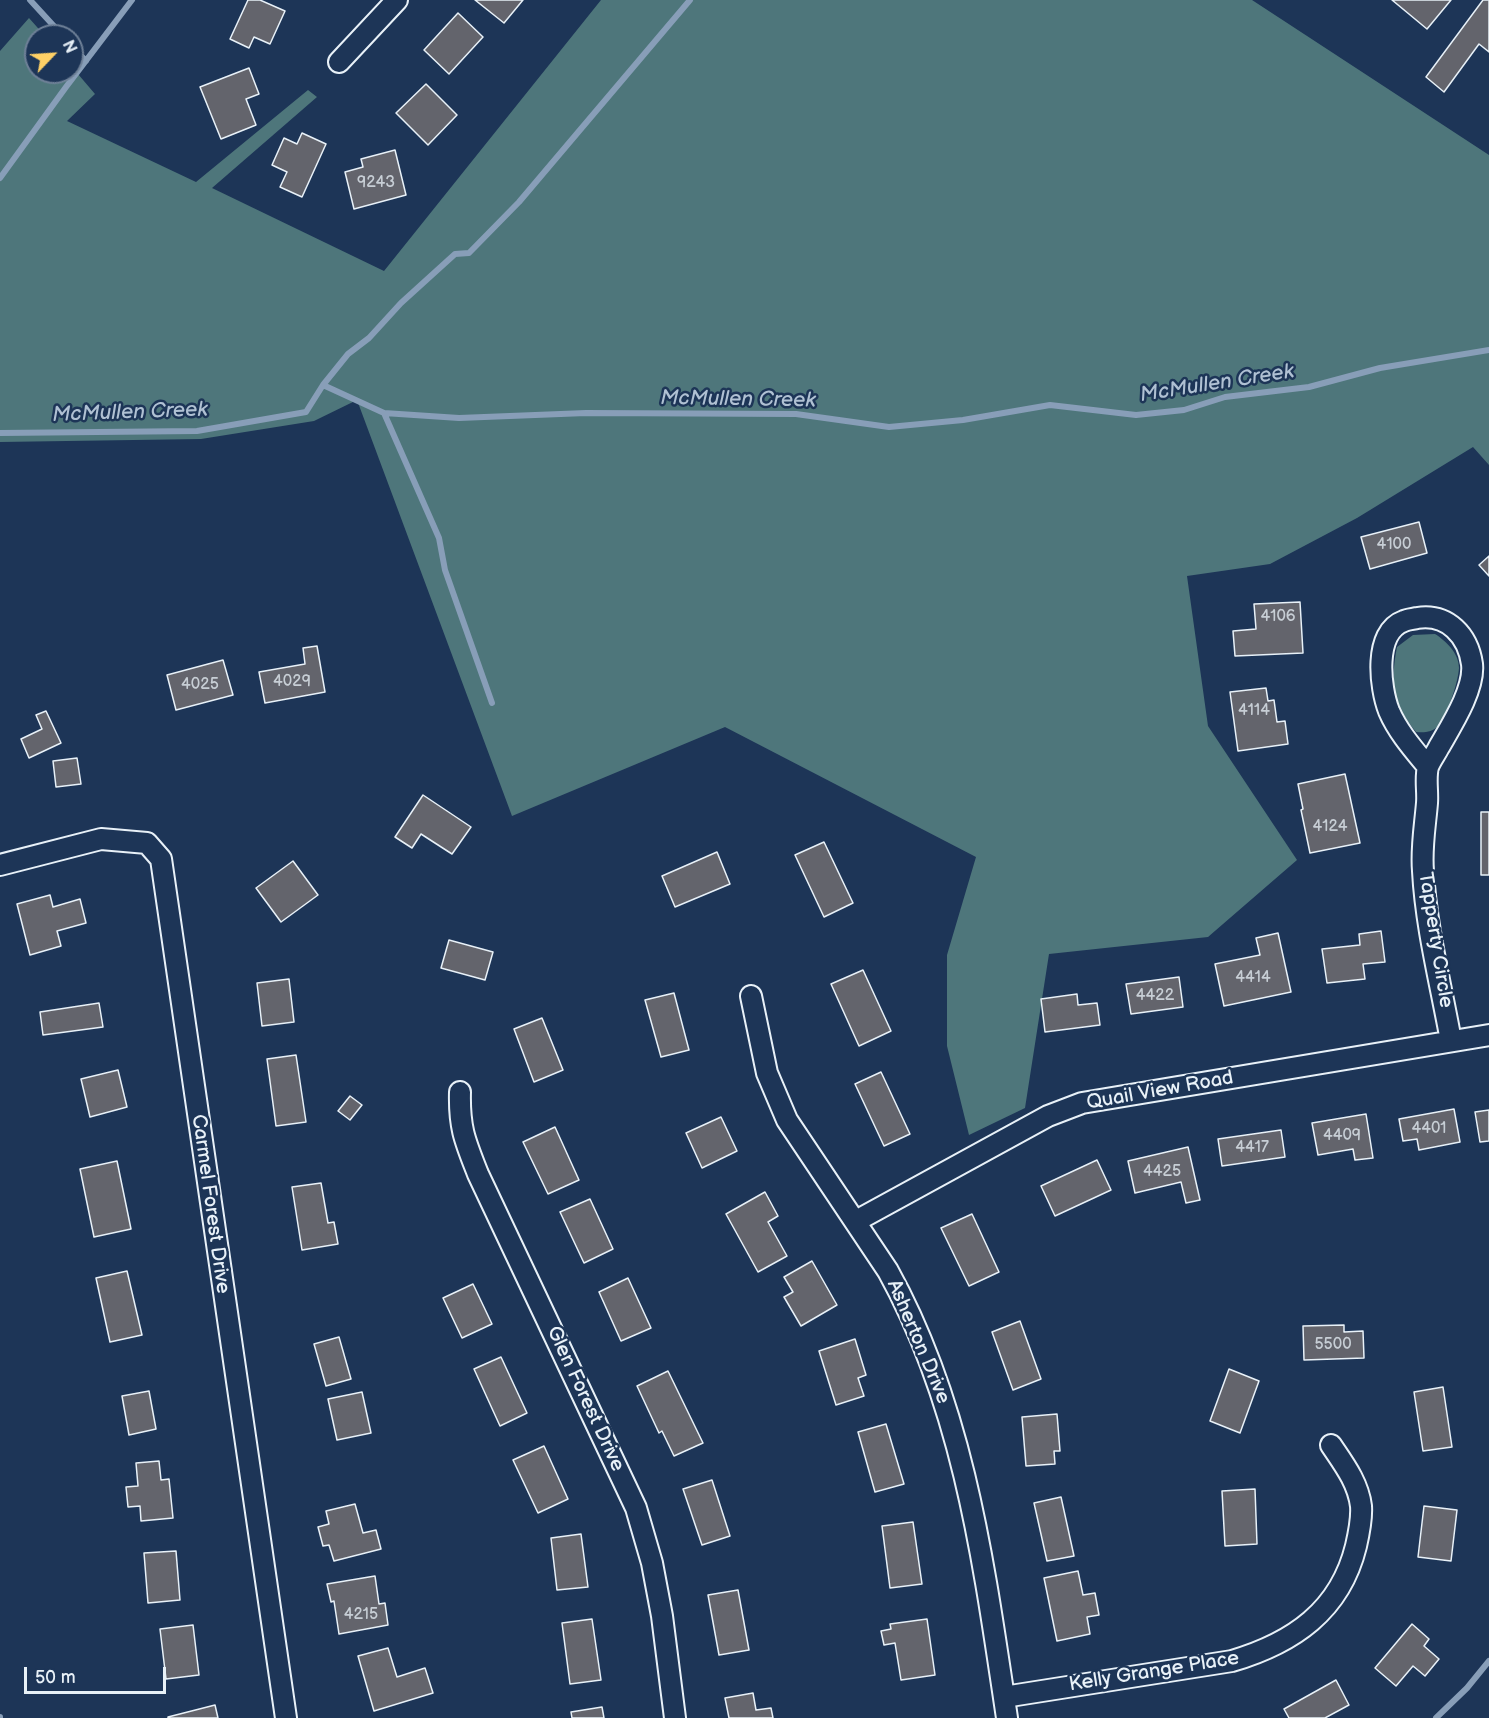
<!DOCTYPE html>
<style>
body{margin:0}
#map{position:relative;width:1489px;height:1718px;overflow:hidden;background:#1d3557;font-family:"Balsamiq Sans",sans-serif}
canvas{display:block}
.north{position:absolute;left:24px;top:24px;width:60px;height:60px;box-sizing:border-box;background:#1d3557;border:2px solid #6e8097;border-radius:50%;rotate:65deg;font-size:16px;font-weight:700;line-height:24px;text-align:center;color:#e8f1f8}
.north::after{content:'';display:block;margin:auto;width:21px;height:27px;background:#ffd166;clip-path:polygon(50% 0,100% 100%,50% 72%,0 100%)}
.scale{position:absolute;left:24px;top:1667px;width:142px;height:27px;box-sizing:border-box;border:3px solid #e8f1f8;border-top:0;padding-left:8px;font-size:18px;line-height:21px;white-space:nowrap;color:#e8f1f8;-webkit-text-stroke:4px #1d3557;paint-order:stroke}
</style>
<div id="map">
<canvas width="1489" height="1718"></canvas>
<div class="north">N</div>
<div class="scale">50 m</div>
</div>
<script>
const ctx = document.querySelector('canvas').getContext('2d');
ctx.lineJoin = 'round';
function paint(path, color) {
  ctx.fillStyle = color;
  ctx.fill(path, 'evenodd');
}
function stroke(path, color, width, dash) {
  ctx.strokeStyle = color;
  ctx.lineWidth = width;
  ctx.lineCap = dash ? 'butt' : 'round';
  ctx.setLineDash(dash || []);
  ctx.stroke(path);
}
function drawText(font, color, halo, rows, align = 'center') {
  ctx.font = font + ' "Balsamiq Sans",sans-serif';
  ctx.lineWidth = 5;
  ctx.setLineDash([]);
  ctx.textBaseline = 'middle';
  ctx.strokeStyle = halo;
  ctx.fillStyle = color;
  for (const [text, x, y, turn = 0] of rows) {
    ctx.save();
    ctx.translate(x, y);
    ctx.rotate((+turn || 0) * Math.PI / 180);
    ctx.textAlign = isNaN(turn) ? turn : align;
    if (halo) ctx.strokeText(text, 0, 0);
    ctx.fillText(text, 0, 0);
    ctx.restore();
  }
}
const green = new Path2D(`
 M601 0H1252L1489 155V465L1473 447 1357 518 1270 564 1187 576 1208 726 1297 860 1208 937 1049 954 1025 1108 969 1135 947 1046V955L976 857 725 727 512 816 357 400 314 421 201 439 0 442V51L29 18 45 36H36V72H72V67L95 94 67 121 196 182 308 90 317 97 212 188 384 271Z
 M1435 634C1446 641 1459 653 1459 668 1458 683 1448 713 1438 726 1433 732 1424 733 1416 732 1393 704 1390 683 1397 647L1413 635Z`);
const stream = new Path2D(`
 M30 0 63 36
 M72 46 86 61
 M0 178 66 87 132 0
 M323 385 384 413 459 418 586 413 796 414 889 427 963 420 1050 405 1136 415 1184 410 1225 397 1309 387 1380 368 1489 350
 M384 413 439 538 445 570 492 703
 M0 433 197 431 306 412 323 385 348 354 369 338 401 303 455 254 469 253 519 202 690 0
 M0 1717V1718
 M1436 1718 1467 1688 1489 1661`);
const building = new Path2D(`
 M248 0H260L285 11 270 44 254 37 249 48 230 39Z
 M475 0H523L504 23Z
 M1392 0H1451L1427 29Z
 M1483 0H1489V52L1479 44 1444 92 1426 77Z
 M458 13 483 37 449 74 424 50Z
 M249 68 259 94 246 99 256 125 221 139 200 87Z
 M426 84 457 115 428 145 396 113Z
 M302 133 326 144 302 197 280 187 287 172 272 165 284 138 297 144Z
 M395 150 406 195 354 209 345 172 363 167 361 159Z
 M1419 522 1427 553 1370 569 1361 537Z
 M1489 556V576L1479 565Z
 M1300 602 1303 653 1235 656 1233 631 1256 629 1254 604Z
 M317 646 325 692 265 703 259 672 305 664 303 648Z
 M223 660 233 695 176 710 167 675Z
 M1266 688 1268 701 1274 700 1277 722 1285 721 1288 744 1238 751 1230 692Z
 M46 711 61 743 29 758 21 739 42 729 36 715Z
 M77 758 81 784 56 787 53 761Z
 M1345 774 1360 843 1310 853 1301 810 1303 809 1298 784Z
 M423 795 471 827 452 854 421 834 412 848 395 837Z
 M1481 812H1489V875H1481Z
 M824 842 853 903 824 917 795 855Z
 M717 852 730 884 675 907 662 876Z
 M293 861 318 895 281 922 256 888Z
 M50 895 53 907 80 899 86 923 57 931 61 946 30 955 17 904Z
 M1381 931 1385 962 1363 964 1365 979 1327 983 1322 949 1360 945 1359 934Z
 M1278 933 1291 992 1224 1006 1215 964 1260 955 1256 938Z
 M449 940 493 952 485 980 441 968Z
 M863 970 891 1031 859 1046 831 984Z
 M1179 977 1183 1007 1131 1014 1126 984Z
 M289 979 294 1022 262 1026 257 983Z
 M674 993 689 1050 661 1057 645 1000Z
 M1077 994 1078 1005 1097 1003 1100 1025 1045 1032 1041 999Z
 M99 1003 103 1027 43 1035 40 1012Z
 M542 1018 563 1070 534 1082 514 1029Z
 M296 1055 306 1122 276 1126 267 1059Z
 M118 1070 127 1107 90 1117 81 1079Z
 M881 1072 910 1134 884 1146 855 1084Z
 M350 1096 362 1105 350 1120 338 1111Z
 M1454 1109 1460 1142 1419 1150 1417 1139 1403 1141 1399 1119Z
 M1489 1110V1141L1480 1142 1475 1112Z
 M1366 1114 1373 1158 1355 1160 1353 1149 1318 1155 1312 1123Z
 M721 1117 737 1151 702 1168 686 1133Z
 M555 1127 579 1180 548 1194 523 1142Z
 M1281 1130 1285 1157 1222 1166 1218 1139Z
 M1188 1147 1200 1200 1186 1203 1181 1182 1135 1193 1128 1161Z
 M1097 1160 1111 1190 1055 1216 1041 1186Z
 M117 1161 131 1229 94 1237 80 1169Z
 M321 1183 328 1223 334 1222 338 1244 302 1250 292 1187Z
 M765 1192 778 1216 768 1222 787 1256 758 1272 726 1214Z
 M590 1199 613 1249 584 1263 560 1212Z
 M972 1214 999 1272 969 1286 941 1228Z
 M812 1261 837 1305 801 1326 784 1297 793 1292 784 1277Z
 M127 1271 142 1335 110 1342 96 1278Z
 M628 1278 651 1328 621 1341 599 1292Z
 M473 1284 492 1324 462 1338 443 1298Z
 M1020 1321 1041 1379 1013 1390 992 1332Z
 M1344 1325V1332L1363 1331 1364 1358 1304 1360 1303 1326Z
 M339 1337 351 1379 326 1386 314 1344Z
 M855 1339 866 1375 858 1378 864 1396 836 1405 819 1351Z
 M501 1357 527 1413 500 1426 474 1369Z
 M1229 1369 1259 1381 1240 1433 1210 1421Z
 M668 1371 703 1443 674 1456 662 1431 659 1433 637 1386Z
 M1443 1387 1452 1447 1423 1451 1414 1392Z
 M149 1391 156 1429 129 1435 122 1396Z
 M362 1392 371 1433 337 1440 328 1399Z
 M1057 1414 1060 1451H1054L1055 1464 1026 1466 1022 1417Z
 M886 1424 904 1484 875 1492 858 1432Z
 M544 1446 568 1499 538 1513 513 1460Z
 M159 1461 161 1480 169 1479 173 1518 141 1521 140 1506 128 1507 126 1487 138 1486 136 1463Z
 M712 1480 730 1536 702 1545 683 1489Z
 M1255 1489 1257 1544 1225 1546 1222 1491Z
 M1061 1497 1074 1556 1047 1561 1034 1503Z
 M355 1504 363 1533 376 1530 381 1549 334 1561 329 1545 323 1546 318 1527 329 1524 326 1511Z
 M1424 1506 1457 1510 1451 1561 1418 1557Z
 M913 1522 922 1584 890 1588 882 1526Z
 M581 1534 588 1587 557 1590 551 1538Z
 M176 1551 180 1600 148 1603 144 1553Z
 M1078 1571 1083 1595 1095 1593 1099 1615 1087 1617 1090 1634 1057 1641 1044 1578Z
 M375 1576 379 1604 385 1603 388 1625 339 1634 334 1601 331 1602 327 1584Z
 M738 1590 749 1650 719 1655 708 1595Z
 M592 1619 601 1680 570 1684 562 1623Z
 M927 1619 935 1675 901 1680 895 1643 884 1645 881 1631 891 1629 890 1624Z
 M1412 1624 1429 1639 1424 1646 1439 1659 1425 1676 1413 1666 1396 1686 1375 1668Z
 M193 1625 199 1675 166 1679 160 1629Z
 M388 1648 397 1677 425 1668 433 1693 374 1711 358 1656Z
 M1336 1680 1349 1705 1325 1718H1289L1284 1709Z
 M753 1693 756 1710 771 1708 773 1718H729L725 1698Z
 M215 1705 218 1718H168V1717Z
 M602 1707 604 1718H572L571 1712Z`);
const minor = new Path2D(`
 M339 62 397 0
 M1428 767C1414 750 1398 732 1389 711 1380 688 1373 632 1404 621 1408 619 1413 619 1417 618 1448 613 1468 636 1472 664 1475 689 1451 726 1439 747 1436 753 1430 761 1428 767 1425 778 1428 792 1427 803 1425 827 1421 848 1423 871 1426 928 1441 985 1451 1041
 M0 865 101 839 147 843 161 859 286 1718
 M751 996 767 1073 787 1120 888 1271C964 1408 984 1565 1007 1718
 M460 1092C459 1128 465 1141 478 1174L636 1508 652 1563 662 1616 675 1718
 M856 1221 1048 1116 1082 1103 1489 1035
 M1004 1697 1232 1661C1293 1643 1340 1611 1356 1546 1359 1533 1362 1519 1361 1506 1358 1482 1343 1463 1331 1445`);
const numberNames = [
 ["9243",376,183],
 ["4100",1394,545],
 ["4106",1278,617],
 ["4029",292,682],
 ["4025",200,685],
 ["4114",1254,711],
 ["4124",1330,827],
 ["4414",1253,978],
 ["4422",1155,996],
 ["4401",1429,1129],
 ["4409",1342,1136],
 ["4417",1252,1148],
 ["4425",1162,1172],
 ["5500",1333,1345],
 ["4215",361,1615]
];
const streetNames = [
 ["Tapperty Circle",1435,940,81],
 ["Quail View Road",1160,1091,-10],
 ["Carmel Forest Drive",210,1204,82],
 ["Asherton Drive",918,1342,67],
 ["Glen Forest Drive",585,1399,65],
 ["Kelly Grange Place",1154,1672,-9]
];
const waterNames = [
 ["McMullen Creek",1217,384,-9],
 ["McMullen Creek",738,400,1],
 ["McMullen Creek",130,413,-2]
];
paint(green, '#4e767b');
stroke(stream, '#889eb8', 6);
paint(building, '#63646c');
stroke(building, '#e8f1f8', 1.5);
stroke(minor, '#e8f1f8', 24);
stroke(minor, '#1d3557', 20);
drawText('16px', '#c7ced5', null, numberNames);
drawText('20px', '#e8f1f8', '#1d3557', streetNames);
drawText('italic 21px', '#b0c1d3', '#1d3557', waterNames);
</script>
